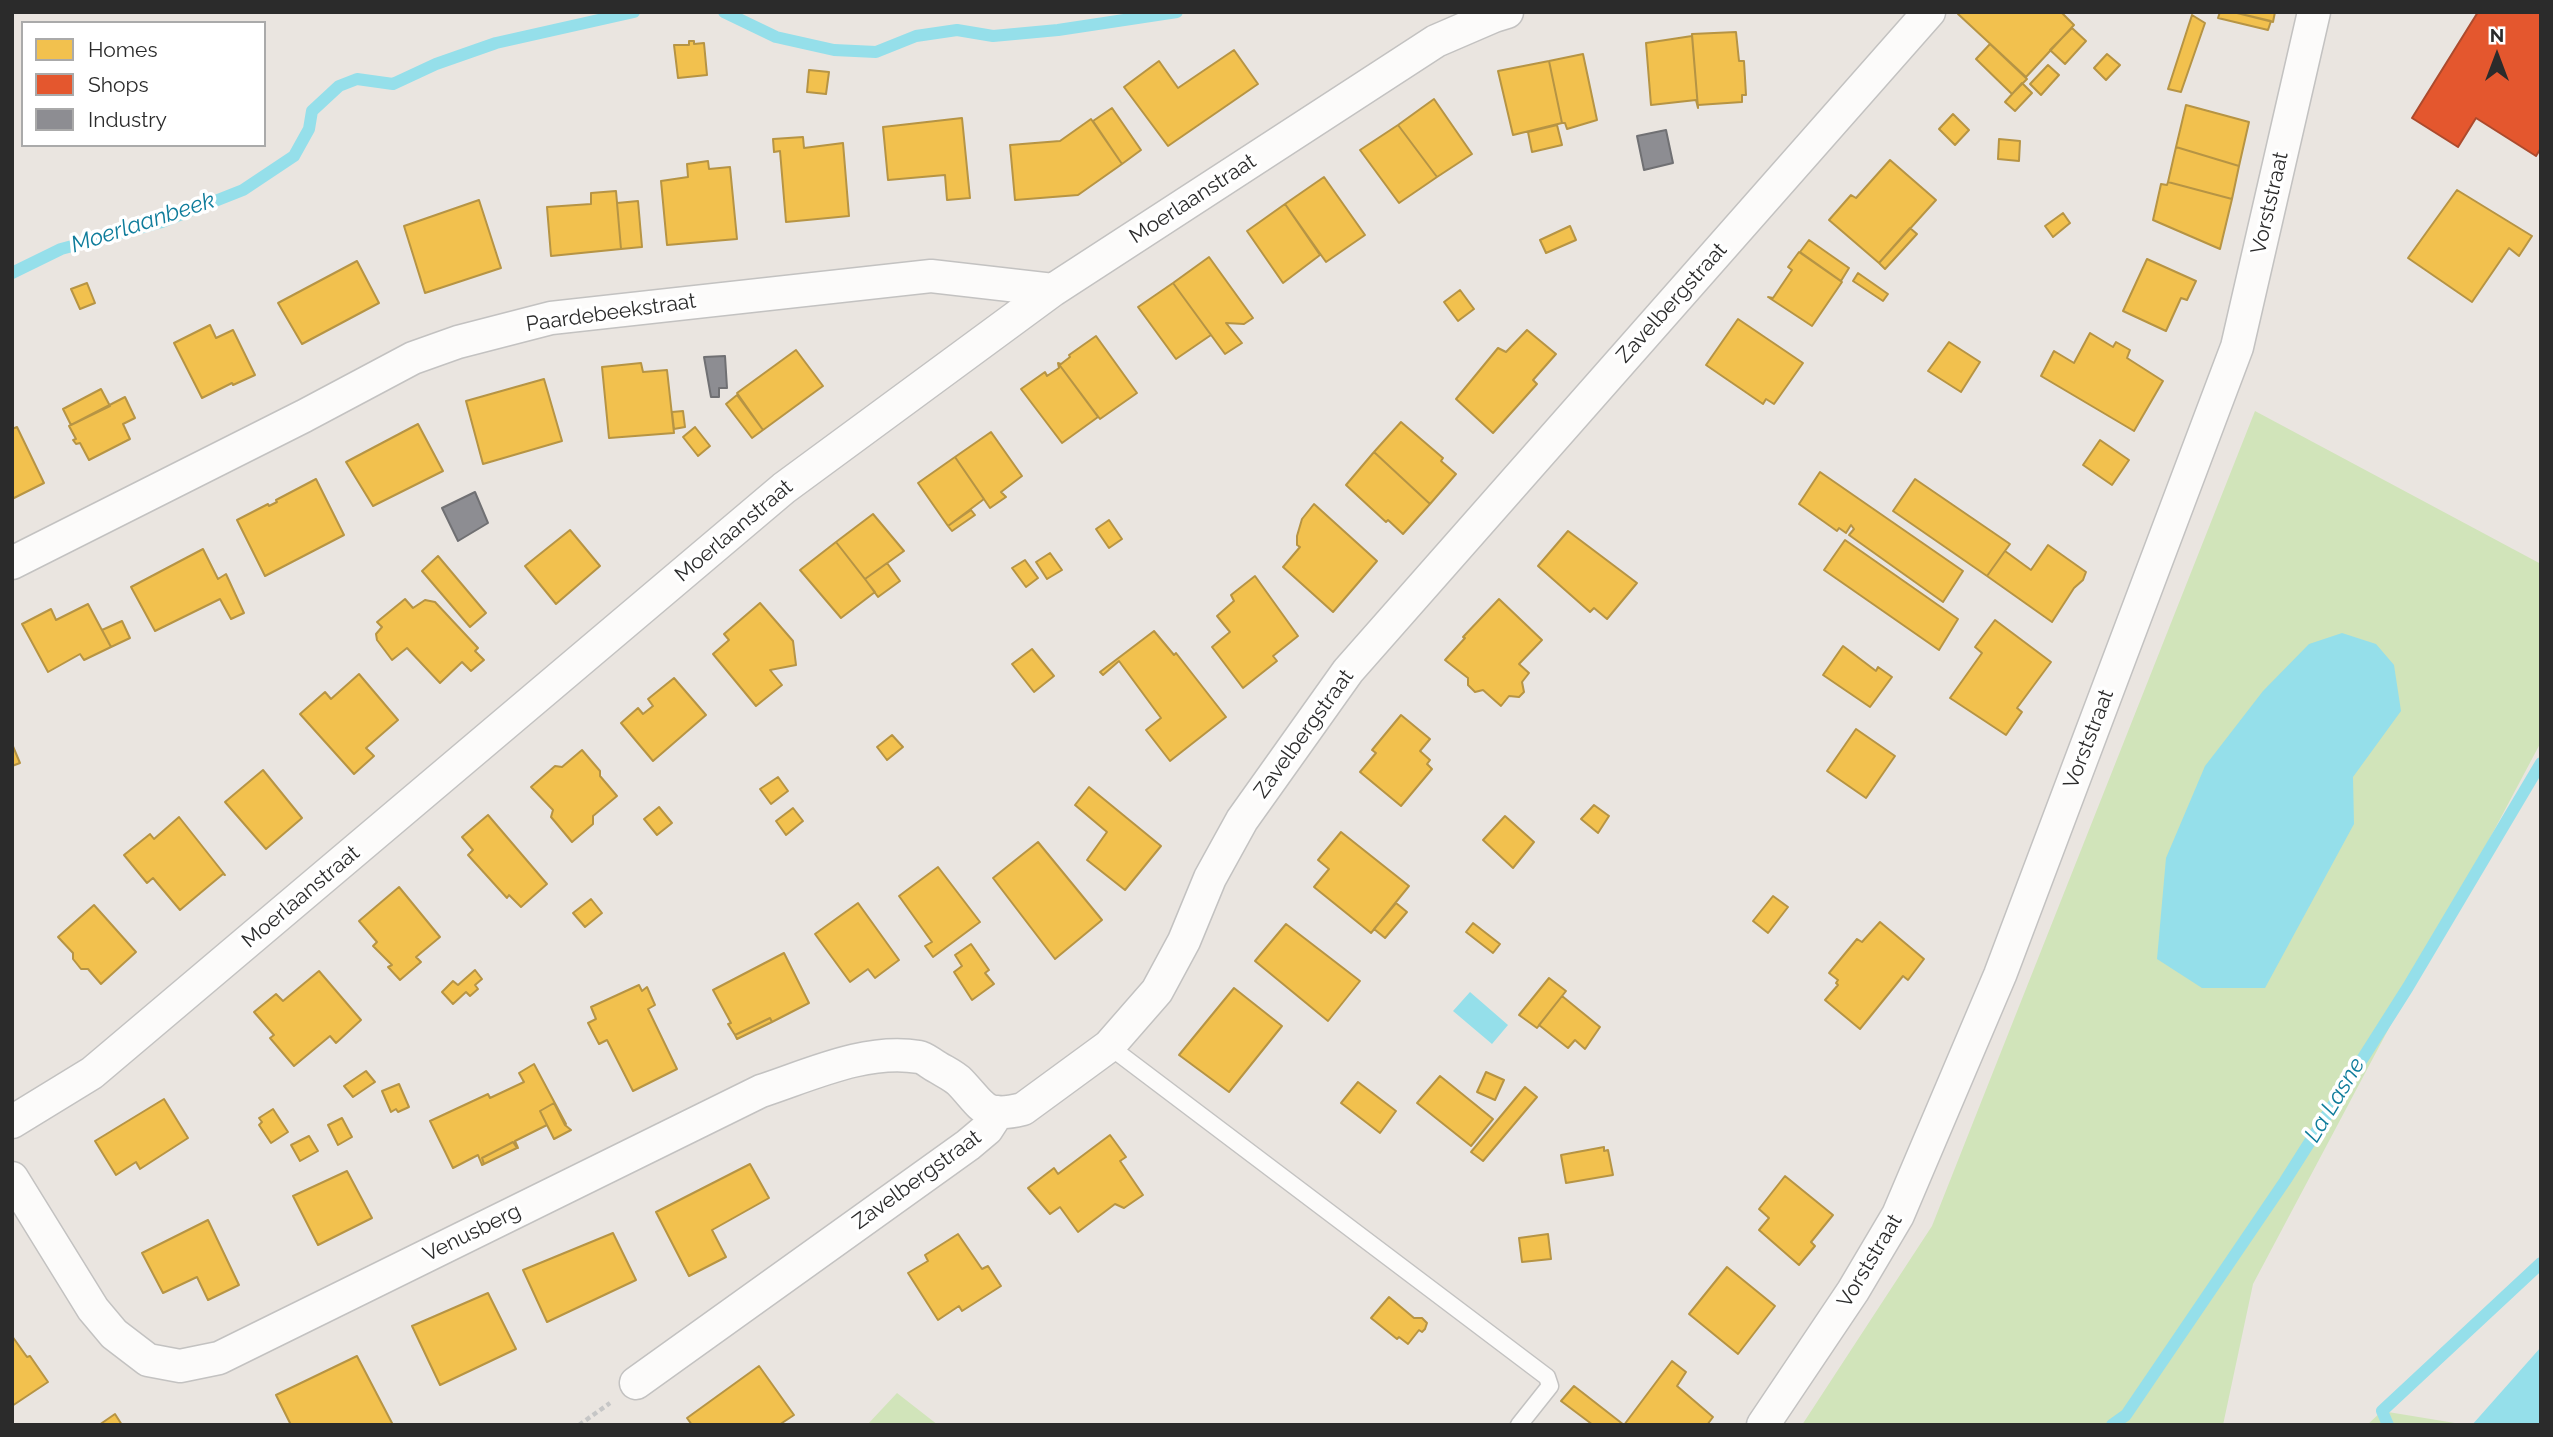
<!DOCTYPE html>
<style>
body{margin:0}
#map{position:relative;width:2553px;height:1437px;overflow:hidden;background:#eae5e0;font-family:Raleway,sans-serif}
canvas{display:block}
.frame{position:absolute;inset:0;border:14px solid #2b2b2b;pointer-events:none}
.legend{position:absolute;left:21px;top:21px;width:245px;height:126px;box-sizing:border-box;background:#fff;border:2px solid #aaa;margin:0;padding:9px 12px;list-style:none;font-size:21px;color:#2b2b2b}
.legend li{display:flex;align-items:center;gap:14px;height:35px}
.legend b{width:35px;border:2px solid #aaa}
.north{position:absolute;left:2462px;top:21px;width:70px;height:70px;-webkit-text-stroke:5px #fff;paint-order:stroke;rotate:0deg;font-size:19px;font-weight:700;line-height:28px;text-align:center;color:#2b2b2b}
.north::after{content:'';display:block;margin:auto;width:24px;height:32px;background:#2b2b2b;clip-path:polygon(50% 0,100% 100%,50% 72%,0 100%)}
</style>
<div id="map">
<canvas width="2553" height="1437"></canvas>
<div class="frame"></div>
<ul class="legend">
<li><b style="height:19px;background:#f2c14e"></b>Homes</li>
<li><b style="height:19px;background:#e4572e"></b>Shops</li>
<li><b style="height:19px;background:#8d8d92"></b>Industry</li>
</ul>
<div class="north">N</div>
</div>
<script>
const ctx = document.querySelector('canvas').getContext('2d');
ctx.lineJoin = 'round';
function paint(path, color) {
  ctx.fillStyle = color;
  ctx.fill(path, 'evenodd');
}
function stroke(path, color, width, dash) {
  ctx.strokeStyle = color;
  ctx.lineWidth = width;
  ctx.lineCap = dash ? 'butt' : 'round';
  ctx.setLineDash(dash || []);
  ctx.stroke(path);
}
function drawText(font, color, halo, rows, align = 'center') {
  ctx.font = font + ' Raleway,sans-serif';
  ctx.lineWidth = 7;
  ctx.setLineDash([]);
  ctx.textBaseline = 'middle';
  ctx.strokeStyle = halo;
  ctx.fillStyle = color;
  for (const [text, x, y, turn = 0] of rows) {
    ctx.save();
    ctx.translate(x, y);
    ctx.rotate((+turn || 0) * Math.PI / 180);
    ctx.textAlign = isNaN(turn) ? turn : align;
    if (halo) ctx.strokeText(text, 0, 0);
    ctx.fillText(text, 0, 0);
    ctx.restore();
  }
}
const green = new Path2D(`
 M2255 411 2541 564V742L2253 1284 2223 1425H1802L1932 1226Z
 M897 1393 938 1425H867Z
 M2382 1411 2467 1425H2367Z`);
const water = new Path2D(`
 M2342 633 2376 644 2394 665 2401 711 2353 777 2354 824 2265 988H2202L2157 959 2166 858 2205 766 2263 691 2309 644Z
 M1470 992 1508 1025 1492 1044 1453 1011Z
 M2541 1347V1425H2472Z`);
const homes = new Path2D(`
 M1960 12H2061L2074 25 2026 77 1958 14Z
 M2220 12H2233L2271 21 2268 30 2218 18Z
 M2233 12H2275L2273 22Z
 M2192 15 2205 23 2181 92 2168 89Z
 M2072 28 2086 41 2065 64 2050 50Z
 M1736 32 1739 61H1744L1746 95H1742V102L1698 105V108L1692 34Z
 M1692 36 1698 108 1696 100 1651 105 1646 43Z
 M689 41H694V44L704 43 707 75 678 78 674 45H689Z
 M1990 44 2027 79 2012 94 1976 59Z
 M1234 50 1258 84 1168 146 1124 87 1159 61 1178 88Z
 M1583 54 1597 120 1567 129 1565 123H1562L1549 61Z
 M2107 54 2120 65 2106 80 2094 68Z
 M1549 61 1562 123 1513 135 1498 71Z
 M2048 65 2059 75 2041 95 2030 84Z
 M809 70 829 72 826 94 807 92Z
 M2022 83 2032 93 2015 111 2005 102Z
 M1434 99 1472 154 1437 177 1398 125Z
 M2186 105 2249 122 2239 166 2176 147Z
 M1112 108 1141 150 1122 164 1093 121Z
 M1953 114 1969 130 1955 145 1939 129Z
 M962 118 970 198 947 200 945 175 888 180 883 127Z
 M1091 119 1122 164 1078 195 1015 200 1010 145 1060 141Z
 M1398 125 1437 177 1399 203 1360 150Z
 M1557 125 1562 145 1532 152 1528 132Z
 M803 137 804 148 843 143 849 216 786 222 780 151 774 152 773 139Z
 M1999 139 2020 141 2019 161 1998 159Z
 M2176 147 2239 166 2232 199 2168 182Z
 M1890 160 1936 200 1879 263 1829 220 1851 195 1856 198Z
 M708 161 709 169 730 167 737 239 667 245 661 181 688 177 687 164Z
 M1324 177 1365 235 1326 262 1285 204Z
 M2168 182 2232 199 2220 249 2153 220 2161 184 2167 185Z
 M2457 190 2532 236 2519 256 2509 248 2472 302 2408 258Z
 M616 191 621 249 551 256 547 207 591 204V193Z
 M479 200 501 268 425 293 404 226Z
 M638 201 642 247 621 249 617 203Z
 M1285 204 1320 255 1283 283 1247 231Z
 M2063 213 2070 223 2053 237 2045 226Z
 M1570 226 1576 240 1546 253 1540 240Z
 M1910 228 1917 234 1885 269 1879 263Z
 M1809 240 1849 268 1841 281 1800 252Z
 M1799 252 1842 282 1812 326 1768 297 1773 298 1792 270 1788 267Z
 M1209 257 1253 318 1244 324 1226 323 1242 343 1225 354 1173 283Z
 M2147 259 2196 281 2187 300 2181 298 2166 331 2123 311Z
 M357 261 379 303 302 344 278 303Z
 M1858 273 1888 294 1883 301 1853 281Z
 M87 283 95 303 80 309 71 289Z
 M1173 283 1211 335 1176 359 1138 307Z
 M1460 290 1474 309 1458 321 1444 302Z
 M1738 319 1803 363 1774 404 1766 399 1763 404 1706 365Z
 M210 325 216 338 233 330 255 375 233 385 232 383 202 398 174 343Z
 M1527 330 1556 354 1533 380 1537 384 1493 433 1456 399 1498 348 1506 352Z
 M2090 333 2113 347 2116 342 2130 350 2127 358 2163 381 2134 431 2041 376 2054 351 2074 363Z
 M1096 336 1137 393 1100 419 1058 363 1061 364 1070 357 1069 355Z
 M1949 342 1980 362 1961 392 1928 371Z
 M796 350 823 386 763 430 737 393Z
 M641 363 643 372 667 370 674 433 609 438 602 367Z
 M1058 363 1098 417 1062 443 1021 389 1045 372 1047 376 1059 368Z
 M544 379 562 441 483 464 466 401Z
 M101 389 110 406 71 425 63 409Z
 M737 395 763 430 752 438 726 404Z
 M125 397 135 418 123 424 130 439 89 460 80 443 76 444 73 440 76 439 69 426Z
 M683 411 685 427 674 429 672 412Z
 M1401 422 1443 458 1441 461 1456 474 1430 504 1374 452Z
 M418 424 443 471 373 506 346 462Z
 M17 427 44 483 12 499V429Z
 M695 427 710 446 698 456 683 437Z
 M991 432 1022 476 1001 492 1006 497 990 508 955 457Z
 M2100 440 2129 460 2112 485 2083 465Z
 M1374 452 1430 504 1403 534 1388 520 1386 522 1346 485Z
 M955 457 984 499 948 526 918 483Z
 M1820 472 1963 571 1943 602 1849 535 1854 529 1851 525 1846 533 1839 528 1837 531 1799 504Z
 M316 479 344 535 265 576 237 520 268 504 269 506 277 502 276 500Z
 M1915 479 2010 544 1987 576 1893 511Z
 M1314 504 1377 561 1333 612 1283 567 1300 547 1297 545V536L1302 519Z
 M971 510 975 515 952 531 948 526Z
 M873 514 904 551 865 579 836 542Z
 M1109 520 1122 539 1109 548 1096 529Z
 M570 530 600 566 556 604 525 566Z
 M1568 531 1637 583 1607 619 1594 608 1590 612 1538 566Z
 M1845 540 1958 619 1939 650 1824 570Z
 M836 542 875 592 841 618 800 570Z
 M2048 545 2086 572 2083 580 2074 588 2052 622 1987 576 2005 551 2031 570Z
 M203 549 218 579 226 574 244 613 231 619 220 599 155 631 131 587Z
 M1050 553 1062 570 1047 579 1036 562Z
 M438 556 486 613 470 627 422 571Z
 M1025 560 1038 578 1026 587 1012 568Z
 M887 563 900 581 878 597 865 579Z
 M1255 576 1298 636 1273 656 1277 661 1243 688 1212 647 1230 632 1217 616 1234 601 1231 595Z
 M405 599 413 608 425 600 435 602 478 648 475 651 484 660 471 671 462 662 440 683 407 648 392 660 377 640 376 634 382 627 377 622Z
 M1499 599 1542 640 1519 664 1529 673 1522 682 1524 692 1519 697 1509 696 1501 706 1483 690 1475 692 1468 685V678L1445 660 1465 638 1463 637Z
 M760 603 793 641 796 665 770 670 782 685 756 706 713 654 729 640 724 634Z
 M88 604 111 647 84 660 80 654 48 672 22 624 51 609 56 620Z
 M1995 620 2051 662 2017 708 2022 712 2006 735 1950 698 1982 653 1975 647Z
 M122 621 130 638 111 647 102 630Z
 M1154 631 1174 655 1176 653 1226 717 1170 761 1146 730 1161 718 1119 661 1103 675 1100 672Z
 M1843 646 1876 671 1878 667 1892 677 1870 707 1823 675Z
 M1032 649 1054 676 1034 692 1012 664Z
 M359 674 398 720 366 748 374 756 354 774 300 714 325 692 331 699Z
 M674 678 706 715 653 761 621 723 638 708 643 714 653 706 648 699Z
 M1401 715 1430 739 1420 751 1430 760 1427 764 1432 769 1401 806 1360 772 1376 753 1372 750Z
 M1856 729 1895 756 1866 798 1827 771Z
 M892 735 903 747 887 760 877 747Z
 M12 744 20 763 12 766Z
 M582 750 600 771V776L617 796 593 816V824L572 842 551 817 553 810 531 787 555 766 562 767Z
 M263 770 302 818 266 849 225 802Z
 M778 777 788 791 771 804 760 789Z
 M1089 787 1161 846 1125 890 1087 860 1107 832 1075 805Z
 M1594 805 1609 816 1598 833 1581 819Z
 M659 807 672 823 657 835 644 819Z
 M793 808 803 821 786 835 776 821Z
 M488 815 547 884 521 907 509 895 507 898 468 855 473 850 462 837Z
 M1505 816 1534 842 1513 868 1483 840Z
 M179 817 225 875 223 874 180 910 153 878 147 883 124 855 150 834 154 839Z
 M1341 832 1409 886 1371 933 1314 887 1329 869 1318 860Z
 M1038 842 1102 920 1055 959 993 878Z
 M938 867 980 922 933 957 925 946 932 942 899 896Z
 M399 887 440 937 416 957 421 962 400 980 388 967 392 965 373 946 377 942 359 921Z
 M1773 896 1788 907 1768 933 1753 921Z
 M591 899 602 913 585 927 573 913Z
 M858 903 899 960 875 978 868 969 850 982 815 934Z
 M1396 903 1407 912 1385 938 1374 929Z
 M94 905 136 952 101 984 88 969H81L73 959V953L58 937Z
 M1880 922 1924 959 1908 980 1903 976 1860 1029 1825 1000 1838 985 1836 983 1838 980 1829 973 1857 939 1862 942Z
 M1473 923 1500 944 1493 953 1466 932Z
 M1286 924 1360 981 1328 1021 1255 961Z
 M971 944 989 970 985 973 994 984 972 1000 954 972 962 966 955 955Z
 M784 953 809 1003 772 1022 770 1018 735 1035 728 1024 731 1023 713 990Z
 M475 970 482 979 475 985 478 989 470 996 466 992 453 1004 442 992 453 981 458 985Z
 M319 971 361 1020 336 1043 330 1036 294 1066 270 1038 274 1035 254 1012 276 994 283 1001Z
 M1549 978 1566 991 1537 1028 1519 1015Z
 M639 985 642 991 647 987 655 1005 648 1009 677 1069 633 1091 607 1040 599 1044 588 1023 596 1019 591 1007Z
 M1234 988 1282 1026 1229 1092 1179 1055Z
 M1562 996 1600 1027 1585 1049 1575 1040 1568 1048 1539 1025Z
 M770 1018 772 1022 737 1039 735 1035Z
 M534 1064 566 1124 554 1103 540 1111 547 1125 515 1141 518 1148 513 1142 482 1158 484 1164 482 1165 478 1155 453 1168 430 1121 488 1094 490 1098 524 1082 519 1073Z
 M366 1071 375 1082 353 1097 344 1086Z
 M1486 1072 1504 1080 1495 1100 1477 1092Z
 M1440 1076 1493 1119 1471 1146 1417 1103Z
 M1358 1082 1396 1111 1380 1133 1341 1103Z
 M399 1084 409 1107 398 1112 396 1109 391 1112 382 1091Z
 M1525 1087 1537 1097 1483 1161 1471 1152Z
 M164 1099 188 1138 140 1169 136 1162 116 1175 95 1141Z
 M554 1103 565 1125 571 1130 554 1139 540 1111Z
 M273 1109 288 1132 271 1143 259 1125 262 1122 259 1118Z
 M342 1118 352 1137 338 1145 328 1125Z
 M1110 1135 1126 1157 1120 1161 1143 1195 1124 1208 1115 1204 1078 1232 1060 1207 1050 1214 1028 1188 1054 1168 1058 1174Z
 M309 1136 318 1151 300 1161 291 1145Z
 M513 1142 517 1148 484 1164 482 1158Z
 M1604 1147V1151L1608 1150 1613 1175 1566 1183 1561 1155Z
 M750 1164 769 1198 712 1230 726 1257 689 1276 656 1212Z
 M347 1171 372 1218 318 1245 293 1196Z
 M1785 1176 1833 1215 1811 1242 1815 1246 1799 1265 1759 1230 1769 1218 1759 1209Z
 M208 1220 239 1285 208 1300 197 1277 163 1293 142 1253Z
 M613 1233 636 1280 547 1322 523 1270Z
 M958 1234 982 1269 988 1266 1001 1286 962 1311 959 1306 938 1320 908 1273 928 1261 925 1255Z
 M1548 1234 1551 1259 1522 1262 1519 1238Z
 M1727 1267 1775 1306 1738 1354 1689 1314Z
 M488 1293 516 1349 440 1385 412 1326Z
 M1389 1297 1414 1318H1422L1427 1323 1425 1329 1422 1332 1419 1330 1408 1344 1399 1337 1397 1339 1371 1318Z
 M12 1336 27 1357 30 1356 48 1382 12 1406Z
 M357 1356 393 1425H291L276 1395Z
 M1672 1361 1686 1372 1677 1386 1713 1417 1707 1425H1624Z
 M759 1366 794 1415 779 1425H692L687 1418Z
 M1574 1386 1624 1425H1593L1561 1401Z
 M115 1414 122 1425H99Z`);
const shops = new Path2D(`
 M2478 12H2541V148L2536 156 2476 118 2458 147 2412 118Z`);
const industry = new Path2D(`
 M1666 130 1673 163 1644 170 1637 136Z
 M725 356 727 388H719V397H711L704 357Z
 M475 492 488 523 458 541 442 508Z`);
const stream = new Path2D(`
 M724 12 776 37 834 50 876 52 916 36 957 30 993 36 1058 30 1177 12
 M12 273 61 249 162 222 243 190 294 156 309 129 312 111 339 86 357 79 393 84 436 64 496 43 634 12
 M2112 1425 2126 1415 2285 1181 2408 987 2541 763
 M2388 1425 2382 1411 2541 1263`);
const path = new Path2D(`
 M579 1425 610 1403`);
const lane = new Path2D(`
 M1109 1046 1547 1377 1550 1386 1519 1425`);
const street = new Path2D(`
 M12 563 304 416 413 358 458 342 551 318 931 276 1053 290
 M12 1122 92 1073 784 488 1053 290 1436 41 1494 16 1507 12
 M12 1178 93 1309 114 1334 148 1360 180 1366 219 1358 761 1091C810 1075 866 1048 919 1057 925 1058 931 1064 937 1067 945 1072 954 1076 960 1082 984 1107 983 1119 1023 1109L1109 1046 1157 991 1184 941 1210 878 1242 820 1348 671 1929 12
 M636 1383 968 1145 987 1129 998 1112
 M1763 1425 1853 1291 1898 1215 2000 975 2237 347 2314 12`);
const streetNames = [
 ["Moerlaanstraat",1193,199,-33],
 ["Vorststraat",2270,203,-77],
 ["Zavelbergstraat",1672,303,-48],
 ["Paardebeekstraat",611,313,-8],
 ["Moerlaanstraat",734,531,-40],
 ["Zavelbergstraat",1304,734,-54],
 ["Vorststraat",2089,739,-69],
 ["Moerlaanstraat",301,897,-40],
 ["Zavelbergstraat",917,1180,-36],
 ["Venusberg",472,1233,-26],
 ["Vorststraat",1870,1261,-59]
];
const waterNames = [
 ["Moerlaanbeek",143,223,-18],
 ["La Lasne",2335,1100,-59]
];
paint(green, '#d1e4ba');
paint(water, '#95dfea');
paint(homes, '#f2c14e');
stroke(homes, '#b69444', 2);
paint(shops, '#e4572e');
stroke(shops, '#ac4a2d', 2);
paint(industry, '#8d8d92');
stroke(industry, '#707073', 2);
stroke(stream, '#95dfea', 12);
stroke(lane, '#c3c2c1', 19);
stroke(street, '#c3c2c1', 35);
stroke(path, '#c6c6c6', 4.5, [5, 3.5]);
stroke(lane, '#fcfbfa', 16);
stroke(street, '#fcfbfa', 32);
drawText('21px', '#2b2b2b', '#fff', streetNames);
drawText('italic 23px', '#0e7c9b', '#fff', waterNames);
</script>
